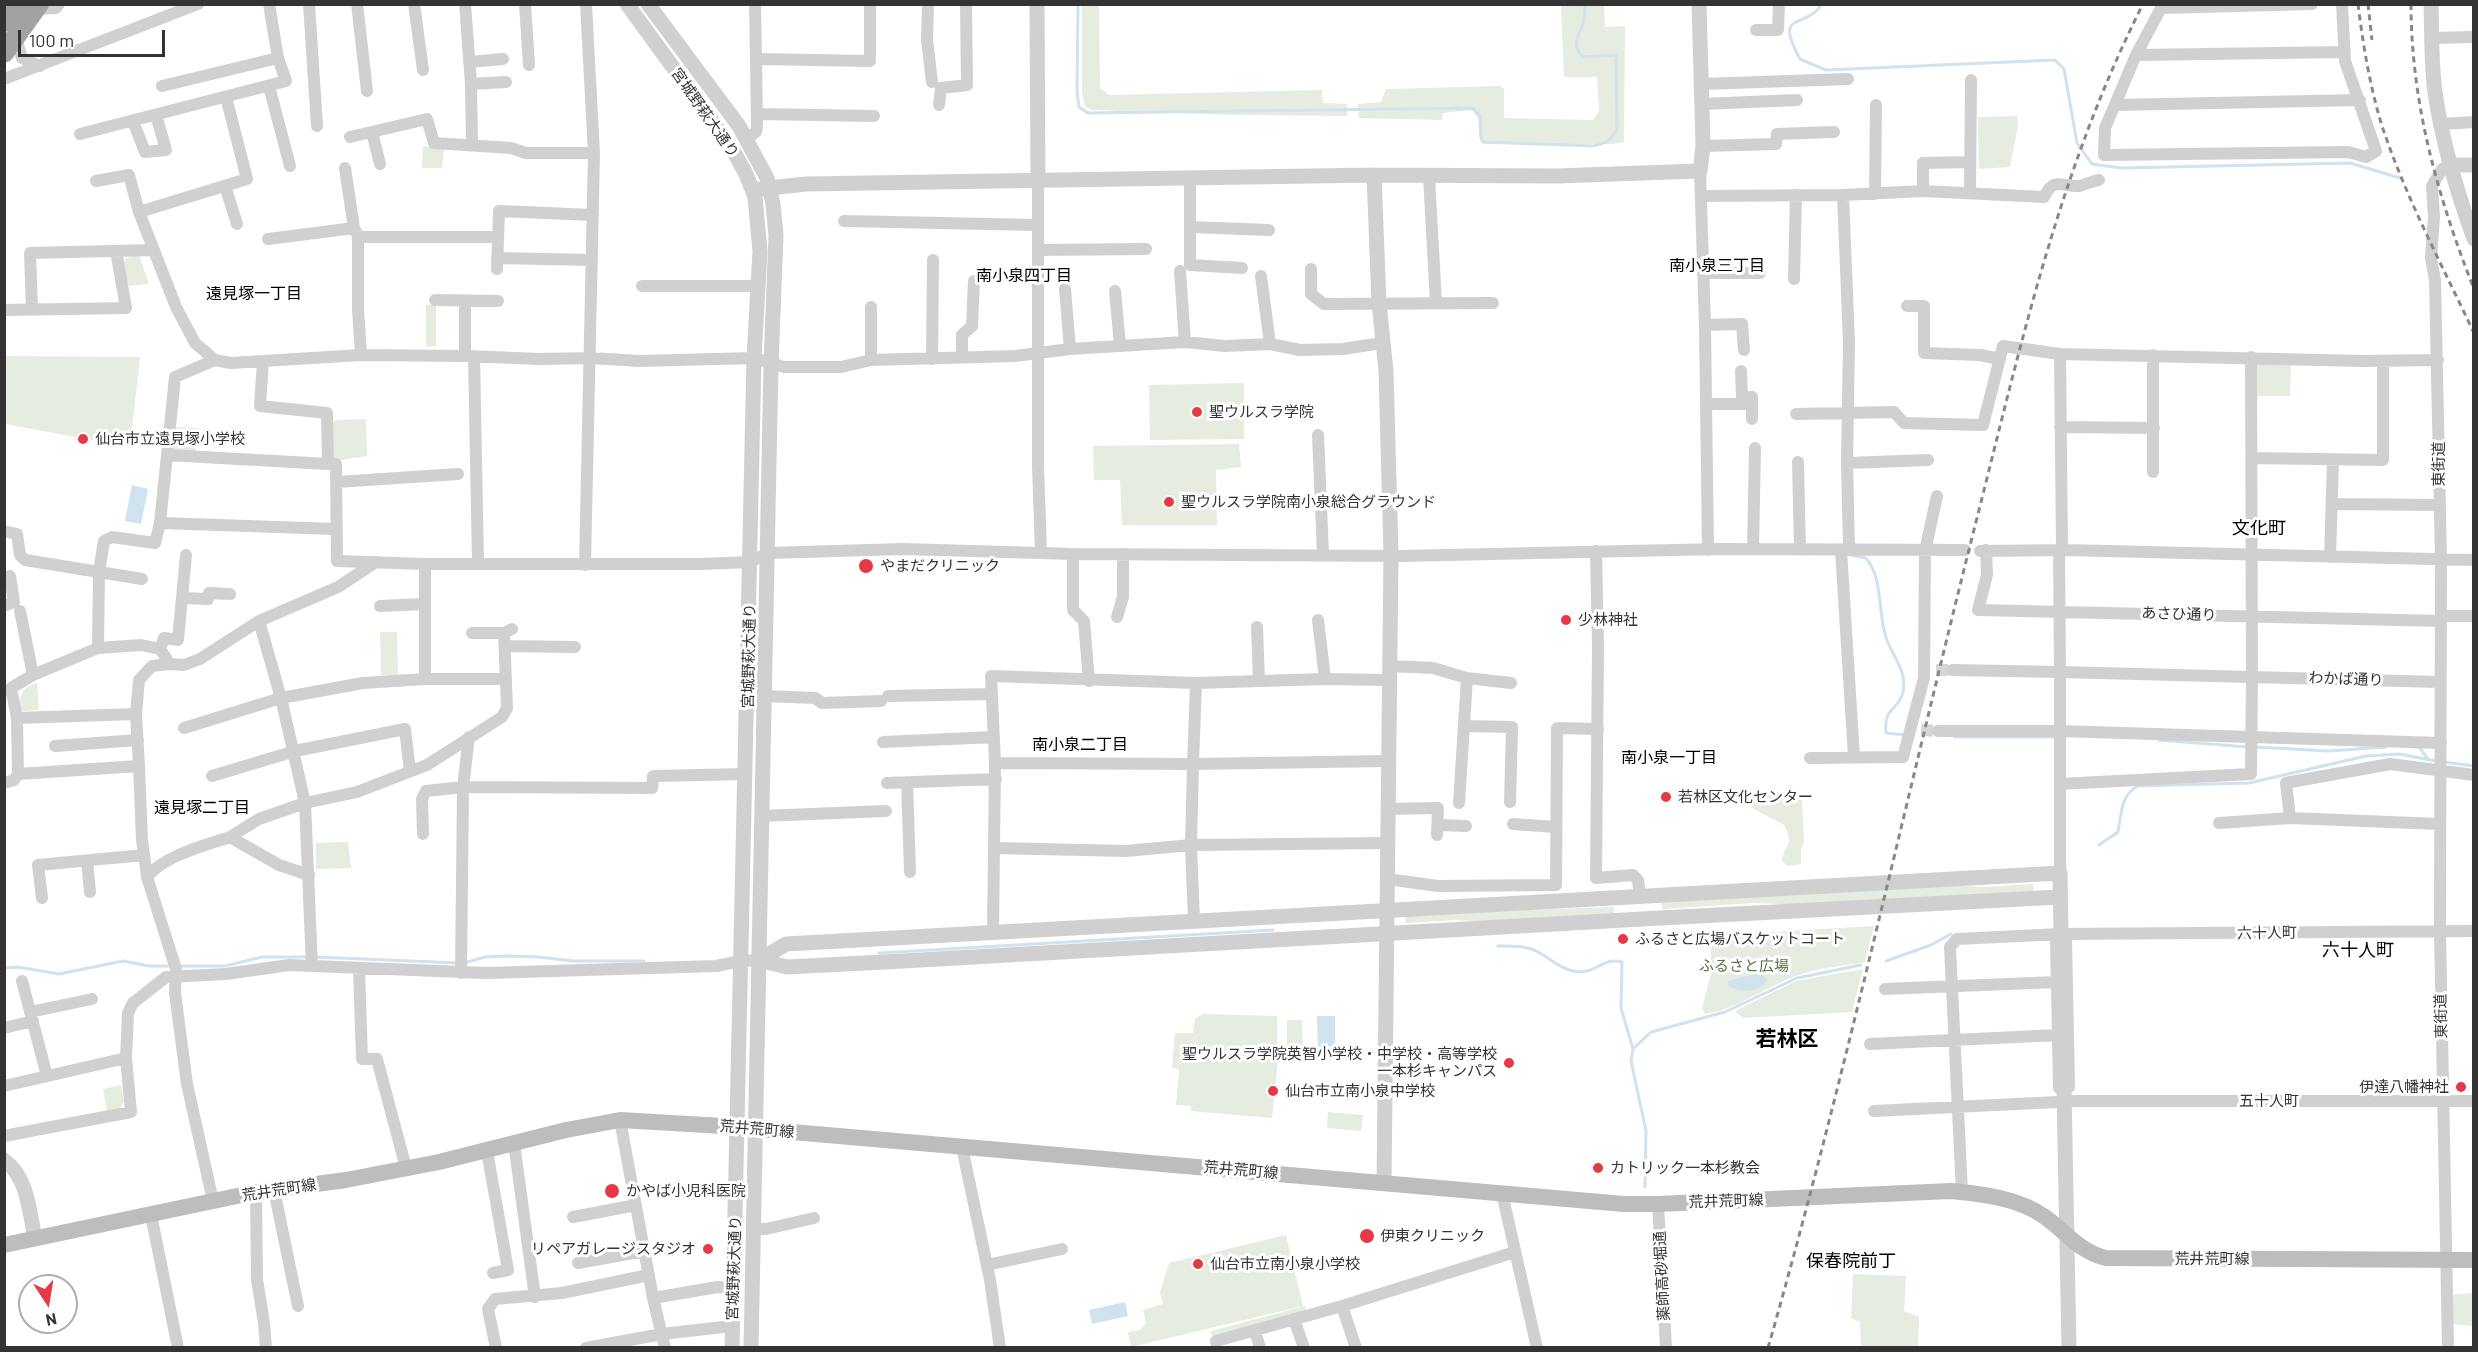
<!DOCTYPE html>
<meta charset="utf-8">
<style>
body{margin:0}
#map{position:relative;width:2478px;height:1352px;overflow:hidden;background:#fff;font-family:Barlow,sans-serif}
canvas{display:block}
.frame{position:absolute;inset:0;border:6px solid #333;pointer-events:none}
.north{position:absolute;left:18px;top:1274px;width:60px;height:60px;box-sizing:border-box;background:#fff;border:2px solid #adadad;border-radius:50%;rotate:168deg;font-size:16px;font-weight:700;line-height:24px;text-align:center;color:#333}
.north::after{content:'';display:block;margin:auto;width:21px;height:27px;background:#e63946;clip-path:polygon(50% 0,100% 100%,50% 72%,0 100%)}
.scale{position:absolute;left:18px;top:30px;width:147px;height:27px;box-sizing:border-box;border:3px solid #333;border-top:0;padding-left:8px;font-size:18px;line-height:21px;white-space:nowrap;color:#333;-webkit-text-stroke:4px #fff;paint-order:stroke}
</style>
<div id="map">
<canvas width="2478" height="1352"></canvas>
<div class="frame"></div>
<div class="north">N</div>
<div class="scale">100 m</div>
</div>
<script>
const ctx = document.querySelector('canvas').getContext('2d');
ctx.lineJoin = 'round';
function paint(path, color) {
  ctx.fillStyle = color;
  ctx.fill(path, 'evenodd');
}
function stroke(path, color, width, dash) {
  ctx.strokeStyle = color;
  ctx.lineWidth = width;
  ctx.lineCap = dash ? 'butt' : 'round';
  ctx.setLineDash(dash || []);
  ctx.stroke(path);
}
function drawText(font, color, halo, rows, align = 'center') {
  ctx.font = font + ' Barlow,"Noto Sans JP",sans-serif';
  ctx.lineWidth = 6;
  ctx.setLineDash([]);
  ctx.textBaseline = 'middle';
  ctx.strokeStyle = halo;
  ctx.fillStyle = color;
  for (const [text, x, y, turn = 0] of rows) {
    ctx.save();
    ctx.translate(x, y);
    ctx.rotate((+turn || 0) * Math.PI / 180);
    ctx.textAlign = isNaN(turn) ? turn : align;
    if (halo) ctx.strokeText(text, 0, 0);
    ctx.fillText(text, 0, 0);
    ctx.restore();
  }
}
const green = new Path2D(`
 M1082 5H1102H1099L1100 88 1109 95 1322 90 1323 103 1347 104V116L1232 115 1092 110 1085 106 1082 92Z
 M1561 5H1604L1605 27 1625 26 1624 142 1613 144H1486L1480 141 1478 118 1472 110 1443 113 1442 120 1359 118 1358 104 1381 102 1386 89 1500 86 1504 89V118L1593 120 1599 111 1597 77H1564Z
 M2017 116 2018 125 2010 167 1979 169 1978 117Z
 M423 146 444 150 442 168H422Z
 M134 255H139L149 284 128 286 123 262 127 258Z
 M426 305H436V346L426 347Z
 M4 356 140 357 130 447 5 424Z
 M2260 361 2285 362 2291 365 2290 396H2256V366Z
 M1244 383V439L1150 440 1149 385Z
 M366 419 367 456 334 461 331 425 335 420Z
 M173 427 198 428 195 453H178L172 447Z
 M1239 444 1241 467 1216 470 1217 525H1122L1120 480H1094L1093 446Z
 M380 632H397L398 675H381Z
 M37 683 39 710 23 711 19 708C21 692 22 688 37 683Z
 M1736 791 1802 799 1804 841 1801 850V864L1788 866 1782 861C1785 843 1795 845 1784 825L1756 810 1737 797Z
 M348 842 351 868 316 869V843Z
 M2033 884 2034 893 1807 905 1754 903 1662 909 1661 900 1943 885 1987 887Z
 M1614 907V916L1500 922 1454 920 1406 923 1405 914Z
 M1874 926 1865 962C1843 966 1817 968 1796 976 1765 987 1738 1009 1705 1014L1702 1008 1711 974 1710 936Z
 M1863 969 1852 1012 1743 1018 1735 1011 1796 981Z
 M1203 1014 1277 1016 1278 1059 1272 1118 1191 1111V1106L1176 1105 1179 1069 1172 1068 1175 1033H1193L1195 1019Z
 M1287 1020H1302L1303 1054H1287Z
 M121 1085 124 1102 120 1108 107 1111 103 1089Z
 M1328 1112 1363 1115 1361 1131 1327 1128Z
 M1286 1235 1303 1306 1131 1347 1128 1332 1140 1330 1146 1323 1143 1310 1163 1304 1160 1293 1169 1263Z
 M1853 1274 1906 1276 1904 1311 1919 1317 1918 1347H1861L1860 1322 1851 1318Z
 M2473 1293V1326L2450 1324V1295Z
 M1305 1306 1307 1312 1213 1337 1211 1331Z`);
const water = new Path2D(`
 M132 485 148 489 141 524 125 521Z
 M1762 972 1767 981C1756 993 1743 994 1729 986L1727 982 1732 980Z
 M1317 1016H1335V1052L1318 1053Z
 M1125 1302 1128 1316 1092 1324 1089 1310Z`);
const stream = new Path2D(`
 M1078 4 1077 92 1079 107 1088 113 1472 108 1480 115 1481 137 1483 142 1593 146C1605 144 1612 140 1617 129L1616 55 1583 57C1569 43 1581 34 1584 20 1585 15 1585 9 1585 4
 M1822 4C1805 31 1773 9 1800 59L1826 70 2055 60 2064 69 2077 143 2092 164 2121 168 2350 163 2400 178
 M1850 555 1866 558C1883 579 1878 610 1885 634 1890 654 1908 670 1903 692 1899 711 1883 706 1886 733L1906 735
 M1955 737H2056
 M2159 740 2248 747
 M2255 747 2329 751 2386 747
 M2416 747H2419L2429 760
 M2443 762 2474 766
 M2099 845 2118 832C2121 815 2121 794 2138 786L2249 783 2366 756 2399 754 2436 761
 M1498 946C1513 946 1526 945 1540 953 1551 959 1559 968 1573 971 1594 976 1604 956 1622 962L1621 1008 1633 1049 1631 1061 1646 1131 1645 1187
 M879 953 1273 930
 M315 957 458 963
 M1886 961 1931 945 1951 934
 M464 963 485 957 507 956 539 957 573 961H644
 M178 966H225L262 957H308
 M4 968 18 967 59 974 123 961 149 966H171
 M1633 1049 1651 1032 1725 1012 1797 978 1861 965`);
const minorTunnel = new Path2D(`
 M1936 670H1952
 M1921 730 1938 731`);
const minor = new Path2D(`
 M309 4 317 126
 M357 4 367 91
 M414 4 423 70
 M465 4 471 84 472 145
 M525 4 529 65
 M755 4 756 59 870 61V4
 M928 4 927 40 932 82
 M2312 4 2161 8 2136 55 2105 128 2104 155 2348 152 2366 157 2376 151 2345 61 2342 4
 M35 9 56 8 59 4
 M1756 30H1778L1779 4
 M16 38 22 58 40 66
 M2432 38 2474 37
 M2136 55 2345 52
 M469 62 503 59
 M4 79 198 4
 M471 84 506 82
 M1702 84 1848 79
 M162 86 278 58
 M269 86 290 166
 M1702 104 1797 100
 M939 105 941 88 967 85 966 4
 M2115 105 2360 100
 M759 114 874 116
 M133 121 145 152 166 150 156 115
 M2441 124 2474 122
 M372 132 380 164
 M80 134 286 81 278 58 269 4
 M350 137 427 119 434 143 511 148 526 153H594
 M747 138 756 132 757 126 756 59
 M1703 146 1776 144 1777 134 1834 132
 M345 168 354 228 357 234
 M1700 171 1705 325 1708 550
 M1429 177 1436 303
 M1190 180V265L1242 268
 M96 181 129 175 139 212 176 307 195 343 215 360 231 363 361 355 465 356 540 359 591 358 640 361 754 358 784 367H841L871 360 1015 356 1070 349 1185 342 1225 346 1270 344 1300 350 1343 349 1382 343
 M1038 181V466L1041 552
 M225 186 237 224
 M1923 191V163L1970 162
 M1970 192 1971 80
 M1875 194 1876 105
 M1843 195 1849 342 1847 463 1849 550
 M1701 196 1843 195 1923 191 2044 197C2054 176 2062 187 2079 186 2085 185 2092 181 2099 180
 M139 212 247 179 226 97
 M844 221 1037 225
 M1191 227 1269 230
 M268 239 354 228
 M1038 250 1146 249
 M497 258 592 260
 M497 269 499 211 593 215
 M1311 269V294L1324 304 1493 303
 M1180 271 1185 342
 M1703 273H1760
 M1261 276 1270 344
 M1794 279 1796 195
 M642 286H758
 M1065 289 1070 349
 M1115 291 1120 345
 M435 300 498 301
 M465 301V356
 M1907 306H1924V353L1980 355 2000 359
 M32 309 30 253 153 250
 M4 310 126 308 116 251
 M1705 325 1742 324 1744 350
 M2060 354 2062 550
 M361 355 358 309V237H497
 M2153 355V472
 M474 356 478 563
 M962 357V335L972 326 974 281
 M2251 357 2252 677 2440 682
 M932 359 933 260
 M871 360V307
 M263 361 260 406 327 413 328 464H336L337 561 425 564H701L750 562 768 553 903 549 1073 554 1401 556 1719 549 1965 550
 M1741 371 1742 398 1752 397V419
 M1707 404H1752
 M1796 414 1894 412 1904 423 1983 425 2003 346 2060 354 2363 361 2438 360
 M2060 427 2154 428
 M1318 435 1323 554
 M167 455 328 464
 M2252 458 2383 460V361
 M1798 462 1800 550
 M1847 463 1928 460
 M337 482 458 474
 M2332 504 2440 505
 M160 523 335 529
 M4 531 17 534 20 555 25 560 142 579
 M1753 549 1755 448
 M1841 550 1854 757
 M1986 550 1987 575 1978 610 2441 621
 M2059 550 2060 672 2252 677 2251 774 2060 784
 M1596 551 1598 647 1596 878 1633 875 1638 880 1640 896
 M1980 551 2066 550 2474 560
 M1073 554V610L1084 621 1089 681
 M2330 557 2333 460
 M585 565 594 153 586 4
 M182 598 208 599 209 593 230 594
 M4 606 14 602 10 576
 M380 606 424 604
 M20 611 33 675
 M2441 616H2474
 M1117 617 1123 597V554
 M1318 620 1325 679
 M259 621 281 698 363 683 425 679H506
 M1257 627 1259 681
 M472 633H504
 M505 646 575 647
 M98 648 99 572 104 541 112 537 155 543 160 523 175 377 215 360
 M160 649 164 638 178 640 186 555
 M170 664 152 666 139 680 136 714 139 766 18 774 17 718 11 688 33 675 98 648 141 645 160 649 170 664 184 665 200 659 259 621 338 587 376 562
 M1389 666 1433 668 1467 678 1511 683
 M1952 670 2060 672V873
 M425 679V564
 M764 696 815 698 822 703 881 701
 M888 696 991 694
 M17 718 136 714
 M1465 726 1512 727 1510 802
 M184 728 281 698 305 803 312 966
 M1938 731H2059L2441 743
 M883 742 994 737
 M55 746 138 740
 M1810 758 1903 757 1924 678 1925 551 1937 496
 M995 763 1193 764 1196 683
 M139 766 142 840 147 877 176 969 175 993 187 1084 213 1201
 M212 776 295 751 405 729 410 771
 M907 782 910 872
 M4 783 14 780 18 774
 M887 783 996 779
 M1459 803 1467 678
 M1387 809 1438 808 1437 835
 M761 816 886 811
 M2290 818 2286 783 2291 782 2390 764 2474 775
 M2219 823 2290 818 2439 824
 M1513 824 1555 827
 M1438 825 1466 826
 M423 834 422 799 426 791 463 787 652 788 653 776 746 774
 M994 848 1126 851 1191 845 1387 843
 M87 861 90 892
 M309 875 279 865 230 837 259 819 305 803 357 792 427 765 502 717 507 708 504 633 512 629
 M147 877C163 856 206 845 230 837
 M1387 879 1438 886 1556 885 1557 728 1598 729
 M42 898 38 865 144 855
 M1194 921 1191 845 1193 764 1388 761
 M993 933 995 763 991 676 1196 683 1325 679 1388 680
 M2061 934 2066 938 2069 1087 2064 1091 2059 1088 2056 938Z
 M359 969 362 1059H377L406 1168
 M461 973 463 787 469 737
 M22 981 47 1076
 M1885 989 2057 982
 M30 1012 92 999
 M4 1028 33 1021
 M1870 1044 2058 1035
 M4 1086 126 1058
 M1874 1111 2077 1101H2474
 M620 1120 653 1298 665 1348
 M4 1136 131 1112 126 1058 128 1013 133 1003 166 977 226 974 289 965 487 973 716 966 741 961 759 960
 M514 1143 535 1297
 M962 1147 990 1280 1000 1348
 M487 1151 508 1270 493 1273
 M274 1190 298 1306
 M256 1192 257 1279 264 1323 266 1348
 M1962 1192 1950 947 1957 939 2061 934 2474 931
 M1502 1193 1537 1348
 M1658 1204 1666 1348
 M151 1215 178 1348
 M573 1217 636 1205
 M753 1229H766L814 1218
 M578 1263 644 1251
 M987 1265 1062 1249
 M653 1298 718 1287 734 1288
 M1342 1306 1356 1348
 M1294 1319 1304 1348
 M1255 1331 1260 1348
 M496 1348 488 1309 495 1299 562 1293 649 1275
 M586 1348 662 1334 732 1326
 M1218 1348 1216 1341 1342 1306 1515 1252
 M2448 1348 2440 931 2441 560 2435 280 2431 258 2434 217 2432 186 2442 169 2450 165`);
const tertiary = new Path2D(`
 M627 4 731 147 746 174 755 197 760 251 754 358 732 1348
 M648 4 739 126 767 178 773 204 776 235 771 365 751 1348
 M1037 4 1038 181
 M2431 4C2432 33 2431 63 2435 92 2442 142 2457 192 2474 239
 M2450 165H2474
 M1374 175 1379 303 1386 371 1391 555 1384 1183
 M760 189 806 184 1374 175 1556 176 1700 171 1703 146 1699 4
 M759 960 786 944 2060 873 2061 934
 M759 960 787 967 903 961 1660 918 2060 897
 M2064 1091 2069 1348
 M4 1160C28 1177 29 1211 35 1238`);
const secondary = new Path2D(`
 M4 1245 256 1192 346 1180 439 1162 566 1130 620 1120 723 1126 1624 1204H1658L1951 1191C1982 1194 2019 1198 2045 1217 2065 1231 2081 1253 2106 1258L2474 1260`);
const trunk = new Path2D(`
 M4 22 17 4
 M4 53 39 4`);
const rail = new Path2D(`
 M2358 4C2363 45 2370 87 2382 126 2406 198 2442 265 2474 333
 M2368 4 2372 40
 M2411 4C2411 103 2438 198 2474 289
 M1768 1348C1847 1071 1908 789 1979 510 2023 336 2061 166 2143 4`);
const markers = [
 [1197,412,6,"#e63946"],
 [83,439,6,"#e63946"],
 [1169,502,6,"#e63946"],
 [866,566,8,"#e63946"],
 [1566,620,6,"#e63946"],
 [1666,797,6,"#e63946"],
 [1623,939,6,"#e63946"],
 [1509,1063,6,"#e63946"],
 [2461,1087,6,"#e63946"],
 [1273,1091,6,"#e63946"],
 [1598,1168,6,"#e63946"],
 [612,1191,8,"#e63946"],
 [1367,1236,8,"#e63946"],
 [708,1249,6,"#e63946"],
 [1198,1264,6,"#e63946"]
];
const streetNames = [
 ["宮城野萩大通り",705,113,55],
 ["東街道",2439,464,-90],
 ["あさひ通り",2179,614,2],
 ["宮城野萩大通り",749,656,-89],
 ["わかば通り",2346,679,2],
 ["六十人町",2267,933,-1],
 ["東街道",2441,1016,-91],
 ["五十人町",2269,1101],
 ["荒井荒町線",757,1129,5],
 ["荒井荒町線",1241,1170,5],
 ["荒井荒町線",279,1190,-9],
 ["荒井荒町線",1726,1201,-2],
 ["荒井荒町線",2212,1259],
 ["宮城野萩大通り",734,1268,-88],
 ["薬師高砂堀通",1662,1276,-93]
];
const poiNames = [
 ["聖ウルスラ学院",1209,412],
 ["仙台市立遠見塚小学校",95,439],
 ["聖ウルスラ学院南小泉総合グラウンド",1181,502],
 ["やまだクリニック",880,566],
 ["少林神社",1578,620],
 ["若林区文化センター",1678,797],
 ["ふるさと広場バスケットコート",1635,939],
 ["聖ウルスラ学院英智小学校・中学校・高等学校",1497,1054,"right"],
 ["一本杉キャンパス",1497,1071,"right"],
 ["伊達八幡神社",2449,1087,"right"],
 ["仙台市立南小泉中学校",1285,1091],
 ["カトリック一本杉教会",1610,1168],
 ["かやば小児科医院",626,1191],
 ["伊東クリニック",1380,1236],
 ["リペアガレージスタジオ",696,1249,"right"],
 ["仙台市立南小泉小学校",1210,1264]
];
const parkNames = [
 ["ふるさと広場",1744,966]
];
const neighbourhoodNames = [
 ["南小泉三丁目",1717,266],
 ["南小泉四丁目",1024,276],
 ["遠見塚一丁目",254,294],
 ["南小泉二丁目",1080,745],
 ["南小泉一丁目",1669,758],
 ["遠見塚二丁目",202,808]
];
const quarterNames = [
 ["文化町",2259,528],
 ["六十人町",2358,950],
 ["保春院前丁",1851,1261]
];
const districtNames = [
 ["若林区",1787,1039]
];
paint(green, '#e6ecdf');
paint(water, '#cfe2ee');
stroke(stream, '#cfe2ee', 3);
stroke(minorTunnel, '#d6d6d6', 12, [12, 6]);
stroke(minor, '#d0d0d0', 12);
stroke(tertiary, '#d0d0d0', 15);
stroke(secondary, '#bdbdbd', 16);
stroke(trunk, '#a2a2a2', 20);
stroke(rail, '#888', 3, [6, 4.5]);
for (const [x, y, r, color] of markers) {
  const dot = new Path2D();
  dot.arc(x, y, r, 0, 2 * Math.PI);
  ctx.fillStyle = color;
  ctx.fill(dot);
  stroke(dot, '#fff', 2);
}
drawText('15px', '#333', '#fff', streetNames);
drawText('15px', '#333', '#fff', poiNames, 'left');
drawText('15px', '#56703f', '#fff', parkNames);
drawText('16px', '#000', '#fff', neighbourhoodNames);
drawText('18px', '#000', '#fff', quarterNames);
drawText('bold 21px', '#000', '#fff', districtNames);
</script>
